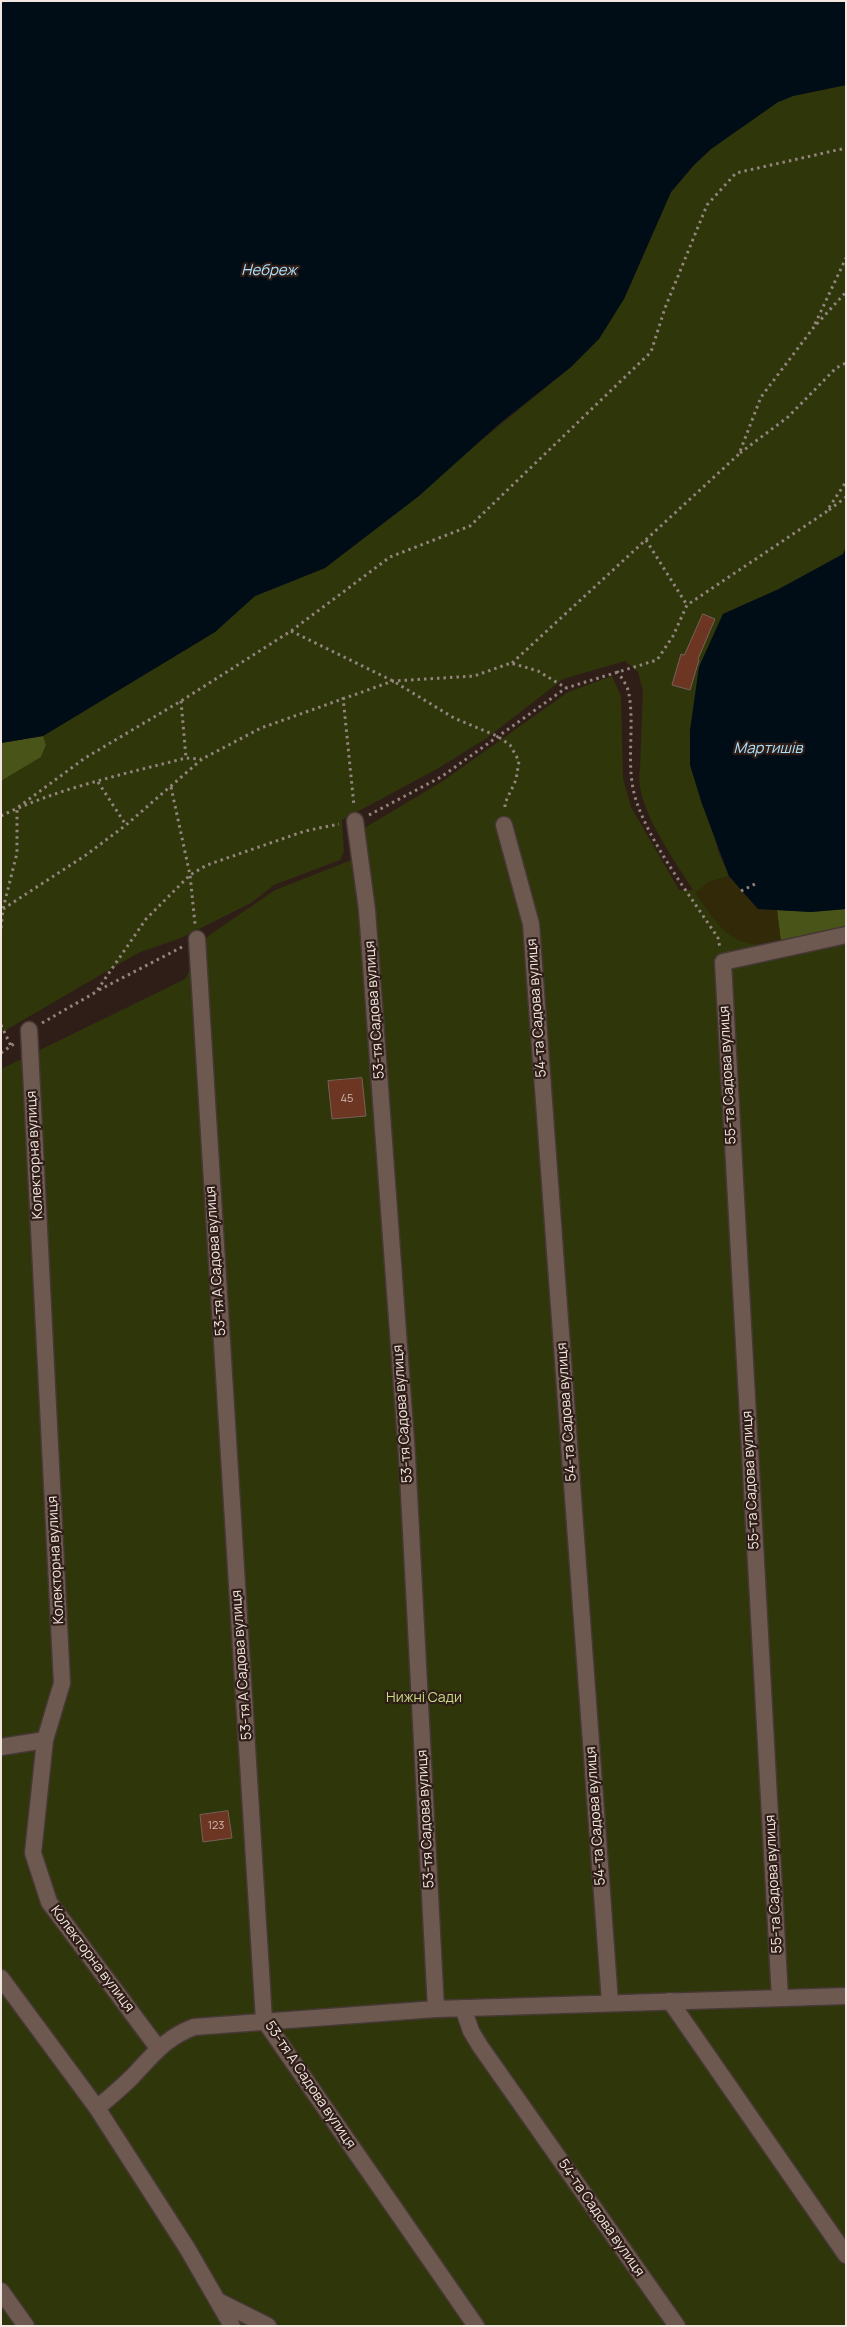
<!DOCTYPE html>
<meta charset="utf-8">
<style>
body{margin:0}
#map{position:relative;width:847px;height:2327px;overflow:hidden;background:#2f1e17;font-family:Manrope,sans-serif}
canvas{display:block}
.frame{position:absolute;inset:0;border:2px solid #f2e6e1;pointer-events:none}
</style>
<div id="map">
<canvas width="847" height="2327"></canvas>
<div class="frame"></div>
</div>
<script>
const ctx = document.querySelector('canvas').getContext('2d');
ctx.lineJoin = 'round';
function paint(path, color) {
  ctx.fillStyle = color;
  ctx.fill(path, 'evenodd');
}
function stroke(path, color, width, dash) {
  ctx.strokeStyle = color;
  ctx.lineWidth = width;
  ctx.lineCap = dash ? 'butt' : 'round';
  ctx.setLineDash(dash || []);
  ctx.stroke(path);
}
function drawText(font, color, halo, rows, align = 'center') {
  ctx.font = font + ' Manrope,sans-serif';
  ctx.lineWidth = 4.5;
  ctx.setLineDash([]);
  ctx.textBaseline = 'middle';
  ctx.strokeStyle = halo;
  ctx.fillStyle = color;
  for (const [text, x, y, turn = 0] of rows) {
    ctx.save();
    ctx.translate(x, y);
    ctx.rotate((+turn || 0) * Math.PI / 180);
    ctx.textAlign = isNaN(turn) ? turn : align;
    if (halo) ctx.strokeText(text, 0, 0);
    ctx.fillText(text, 0, 0);
    ctx.restore();
  }
}
const green = new Path2D(`
 M846 85V547L844 554 779 589 723 614 699 667 690 731 718 851 729 876 709 882 741 891 758 909 811 912 846 909V2326H1V1069L185 979 208 936 275 890 354 859 361 830 443 781 568 692 612 676 621 696 623 778 631 807 679 890H693C674 859 633 804 640 768L643 691 638 672 625 661 563 679 487 738 437 769 342 820 344 851 340 860 274 885 251 903 181 938 138 953 1 1033V781L41 757 46 745 43 736 215 632 255 596 325 568 571 367 624 299 671 192 694 165 711 149 778 102 793 96Z`);
const forest = new Path2D(`
 M43 736 46 745 41 757 1 781V743Z
 M846 909V931L781 943 777 910 811 912Z`);
const sand = new Path2D(`
 M729 876 758 909 777 910 781 943C732 951 721 929 695 893L709 882Z`);
const water = new Path2D(`
 M13 1H846V85L793 96 778 102 711 149 694 165 671 192 624 299 599 339 571 367 499 424 419 496 325 568 255 596 215 632 43 736 1 743V3Z
 M846 547V909L811 912 758 909 729 876 702 804 690 765V731L699 667 723 614 779 589 843 554Z`);
const building = new Path2D(`
 M703 614 715 619 698 659 699 660 690 690 672 685 681 654 684 655Z
 M362 1078 366 1116 332 1119 328 1081Z
 M228 1811 232 1838 203 1842 200 1815Z`);
const path = new Path2D(`
 M815 324 846 258
 M740 453 788 417 836 368 846 363
 M829 510 846 497
 M646 540 687 605
 M291 631 393 681 454 718 497 736 510 745 519 761 516 780 505 803V809
 M512 663 739 454 761 397 814 327 846 292
 M617 671C621 677 628 686 629 694 635 729 625 766 636 800 650 844 692 898 718 938L720 948
 M343 697 354 806
 M181 701 186 758
 M98 782 126 825
 M171 787 190 875 195 924
 M369 815 441 777 566 688 657 660 673 636 687 605 826 512 846 482
 M1 816C55 789 128 773 186 758L201 759
 M741 891 755 884
 M3 909 86 855 126 825 202 759 261 728 393 681 474 676 511 663 538 671 566 688
 M1 928 3 909 17 853V808L85 758 181 701 291 631 390 557 470 526 651 352 665 308 707 205 736 173 846 148
 M99 990 182 947
 M42 1023 96 992 146 919 190 875 207 865 305 831 339 824
 M1 1025 11 1046
 M1 1053 15 1043`);
const minor = new Path2D(`
 M355 821 367 910 407 1455 436 2009
 M504 825 531 924 610 2002
 M197 939 264 2020 476 2326
 M29 1030 62 1683 45 1740 33 1853 49 1902 158 2048
 M1 1747 45 1740
 M1 1978 97 2108 187 2248 232 2326
 M780 1998 723 962 846 935
 M670 2001 846 2255
 M463 2008 471 2031 480 2046 677 2326
 M97 2108C109 2098 121 2088 132 2077 153 2055 165 2038 194 2027L436 2009 846 1996
 M1 2291 26 2326
 M218 2301 268 2326`);
const numberNames = [
 ["45",347,1099],
 ["123",216,1826]
];
const streetNames = [
 ["54-та Садова вулиця",537,1008,-94],
 ["53-тя Садова вулиця",375,1010,-94],
 ["55-та Садова вулиця",728,1075,-93],
 ["Колекторна вулиця",35,1155,-93],
 ["53-тя А Садова вулиця",216,1261,-94],
 ["54-та Садова вулиця",567,1412,-94],
 ["53-тя Садова вулиця",403,1414,-94],
 ["55-та Садова вулиця",751,1480,-93],
 ["Колекторна вулиця",56,1560,-93],
 ["53-тя А Садова вулиця",242,1665,-94],
 ["54-та Садова вулиця",596,1816,-94],
 ["53-тя Садова вулиця",426,1819,-93],
 ["55-та Садова вулиця",774,1884,-93],
 ["Колекторна вулиця",92,1959,53],
 ["53-тя А Садова вулиця",310,2085,56],
 ["54-та Садова вулиця",601,2218,55]
];
const parkNames = [
 ["Нижні Сади",424,1698]
];
const waterNames = [
 ["Небреж",269,271],
 ["Мартишів",768,749]
];
paint(green, '#2e360a');
paint(forest, '#495518');
paint(sand, '#312908');
paint(water, '#000d17');
paint(building, '#6d3623');
stroke(building, '#76615a', 1);
stroke(minor, '#463834', 19);
stroke(path, '#93847e', 3, [2.5, 4]);
stroke(minor, '#6e5951', 16);
drawText('11px', '#d1bab2', null, numberNames);
drawText('14px', '#f2e6e1', '#2f1e17', streetNames);
drawText('14px', '#c9dd85', '#2f1e17', parkNames);
drawText('italic 15px', '#abe0fe', '#2f1e17', waterNames);
</script>
